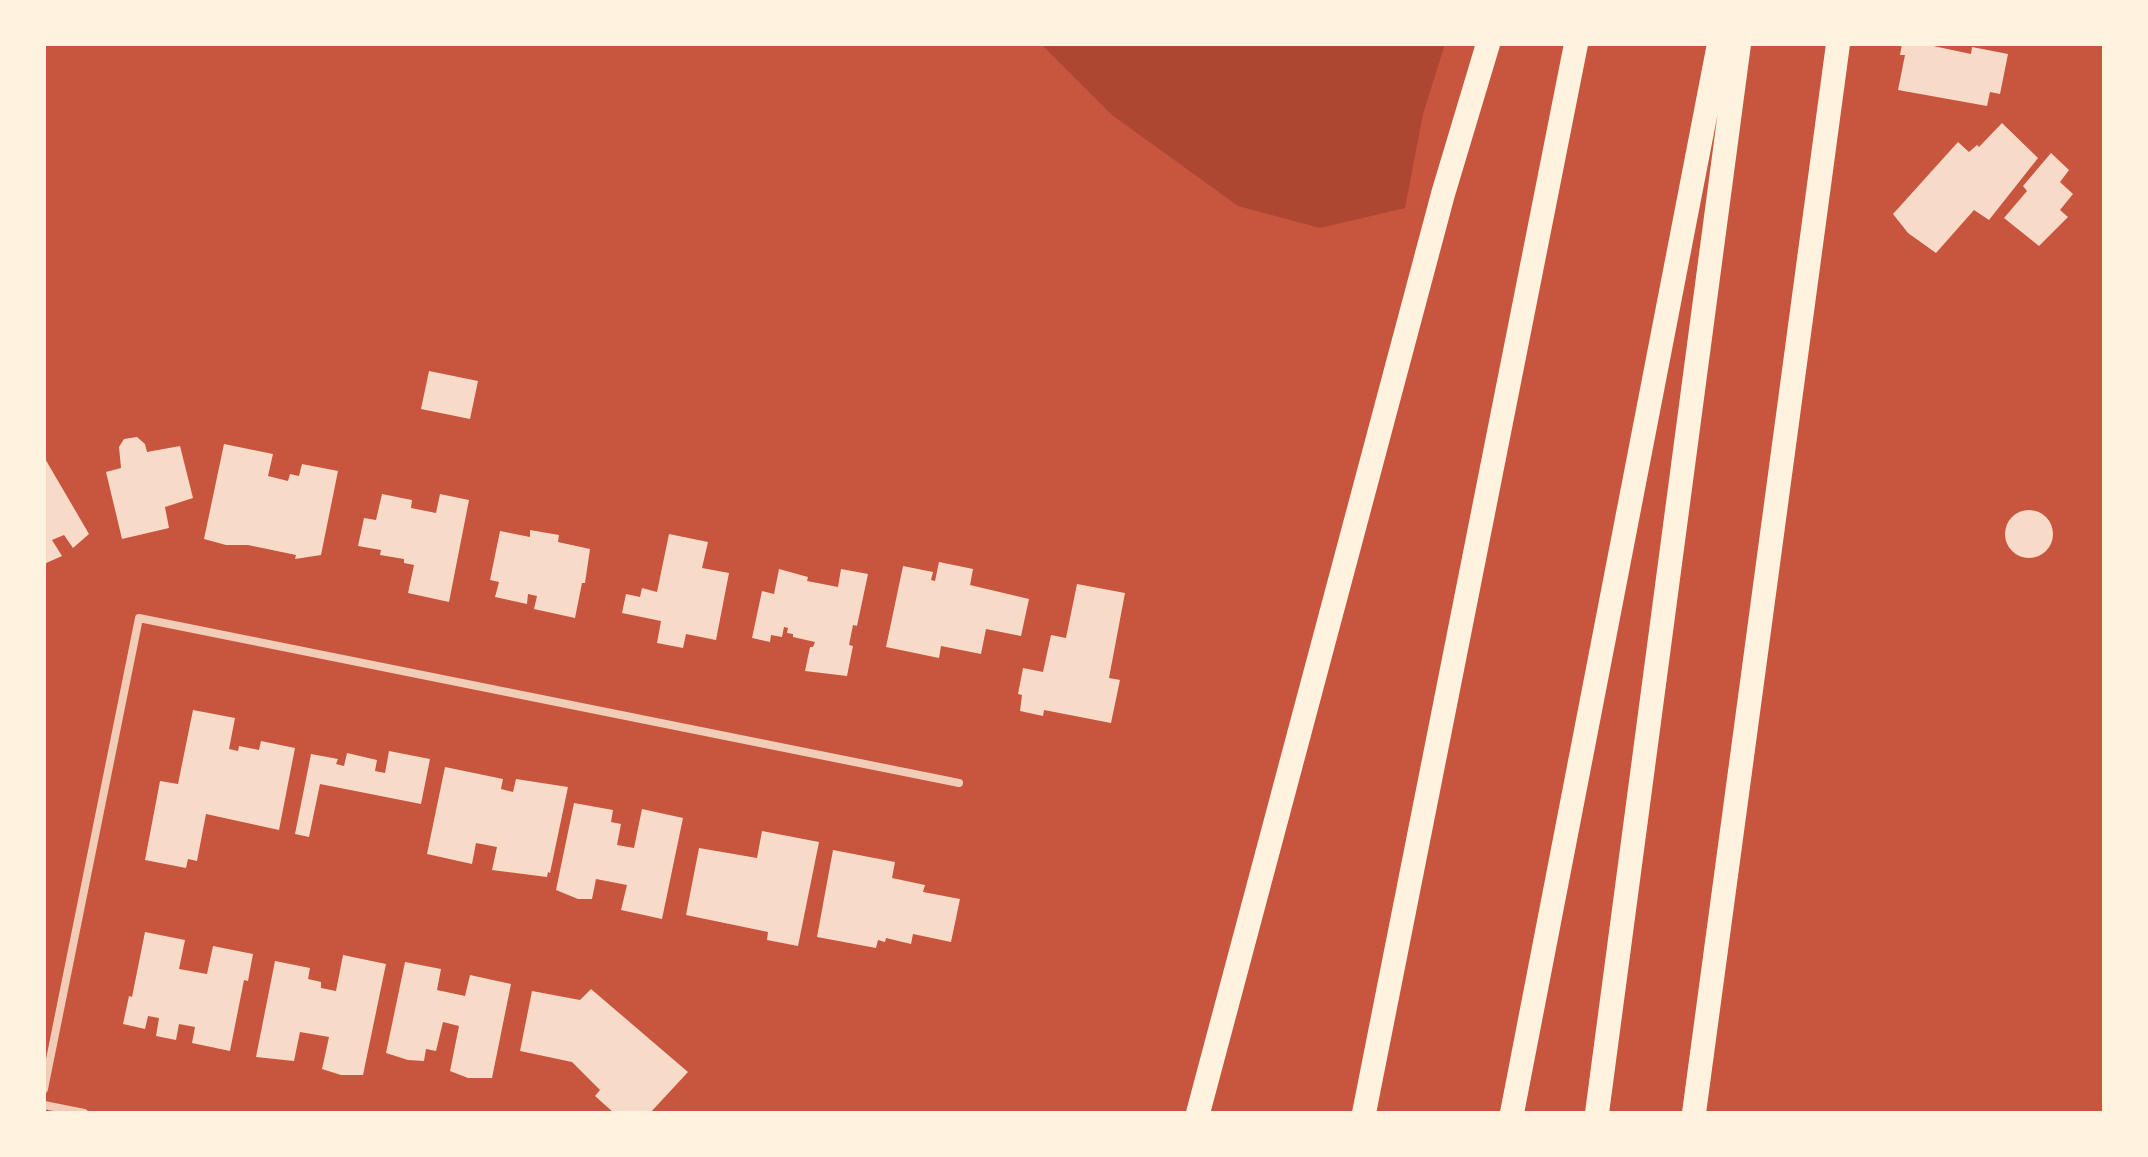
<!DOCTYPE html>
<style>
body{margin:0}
#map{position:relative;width:2148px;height:1157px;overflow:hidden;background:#c8553d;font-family:"Asap Condensed",sans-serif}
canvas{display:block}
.frame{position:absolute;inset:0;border:46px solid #fff3e0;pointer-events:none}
</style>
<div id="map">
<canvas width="2148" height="1157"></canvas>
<div class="frame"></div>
</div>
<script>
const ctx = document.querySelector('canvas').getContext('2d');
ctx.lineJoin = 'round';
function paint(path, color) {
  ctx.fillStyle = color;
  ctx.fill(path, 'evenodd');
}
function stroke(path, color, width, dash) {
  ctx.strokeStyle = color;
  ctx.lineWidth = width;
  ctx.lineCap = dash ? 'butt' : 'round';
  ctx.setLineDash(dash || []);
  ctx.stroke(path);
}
const green = new Path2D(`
 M1041 44H1445L1423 114 1405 208 1320 228 1238 206 1112 115Z`);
const building = new Path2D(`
 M1902 44H1924L1971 54 1972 47 2008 54 2000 94 1990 92 1987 106 1898 90 1905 55H1900Z
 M2002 123 2038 158 1989 220 1974 210 1936 253 1908 233 1893 214 1958 142 1969 152 1977 145 1979 147Z
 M2051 153 2069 170 2060 182 2073 194 2060 210 2068 217 2039 246 2004 218 2027 191 2023 186Z
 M429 371 478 381 470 419 421 409Z
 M137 437 145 444 147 452 180 446 193 498 165 507 169 528 122 539 106 472 121 468 119 447 124 439Z
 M224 444 273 454 268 476 288 481 290 474 299 476 302 464 338 471 321 555 295 559 296 555 248 545H226L204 539Z
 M44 457 89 534 73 548 64 535 52 540 62 556 44 564Z
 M382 494 412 500 411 508 436 513 440 494 469 500 449 602 408 593 414 565 404 563V559L380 555 381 550 358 546 364 518 376 520Z
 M2005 534a24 24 0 1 1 48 0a24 24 0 1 1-48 0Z
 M530 530 559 535 558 542 590 549 585 583H582L575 618 534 609 537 596 528 594 527 604 495 597 499 582 490 580 500 531 530 537Z
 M669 534 708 542 702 568 729 573 716 640 686 634 683 648 657 643 661 621 622 613 626 594 640 597 642 588 657 592Z
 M939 562 973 569 970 585 1029 599 1021 636 986 629 981 654 941 646 939 658 886 647 903 566 933 572 931 580 935 581Z
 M779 569 808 577 807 581 838 587 841 569 868 574 857 626 853 625 849 645 853 646 847 676 805 671 810 647H813L815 642 793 637V634L787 633 788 628 784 627 782 637 771 635 770 642 752 638 762 591 774 594Z
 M1077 584 1125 593 1109 678 1120 680 1111 723 1044 710 1043 716 1020 711 1022 695 1018 694 1023 668 1043 672 1051 635 1066 638Z
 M193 710 235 718 229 749 238 751 239 746 259 750 261 741 295 748 279 830 206 814 197 861 188 859 186 868 145 860 160 781 178 784Z
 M389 751 430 759 421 804 320 784 309 837 295 834 311 754 338 759 336 764 344 766 347 753 377 760 375 771 385 773Z
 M445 767 503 779 501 789 513 792 516 779 568 787 550 873 548 872 547 877 492 870 497 847 476 843 472 864 427 854Z
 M574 803 613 810 611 822 621 824 617 845 634 848 642 809 683 818 662 919 621 910 627 885 596 879 592 899H578L556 890Z
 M762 831 819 842 798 946 767 940 768 932 686 915 699 848 757 858Z
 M833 850 895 862 892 878 925 885 923 892 960 899 951 942 913 934 911 944 886 938 885 942 878 940 876 948 817 937Z
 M145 932 185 940 179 969 207 974 213 946 253 954 248 981 244 980 230 1051 192 1043 195 1027 179 1024 176 1040 156 1036 159 1018 148 1016 145 1029 123 1024 129 996 132 997Z
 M343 955 386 964 363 1075H341L322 1069 329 1037 300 1032 294 1061 256 1057 275 961 310 968 308 979 321 982V988L336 991Z
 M405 962 441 969 437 990 465 996 470 975 511 984 492 1078H468L450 1071 459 1026 443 1022 436 1051 426 1049 424 1061 408 1060 386 1053Z
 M591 989 688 1072 650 1113H614L595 1096 600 1090 572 1062 520 1051 532 991 580 1000Z`);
const minor = new Path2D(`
 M44 1089 139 618 959 783
 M44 1105 84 1113`);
const motorway = new Path2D(`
 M1198 1113 1443 194 1488 44
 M1364 1113 1576 44
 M1512 1113 1719 44
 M1597 1113 1739 44
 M1694 1113 1838 44`);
paint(green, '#ae4732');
paint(building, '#f7dbc8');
stroke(minor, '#f1ccb7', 8);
stroke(motorway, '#fff3e0', 24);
</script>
